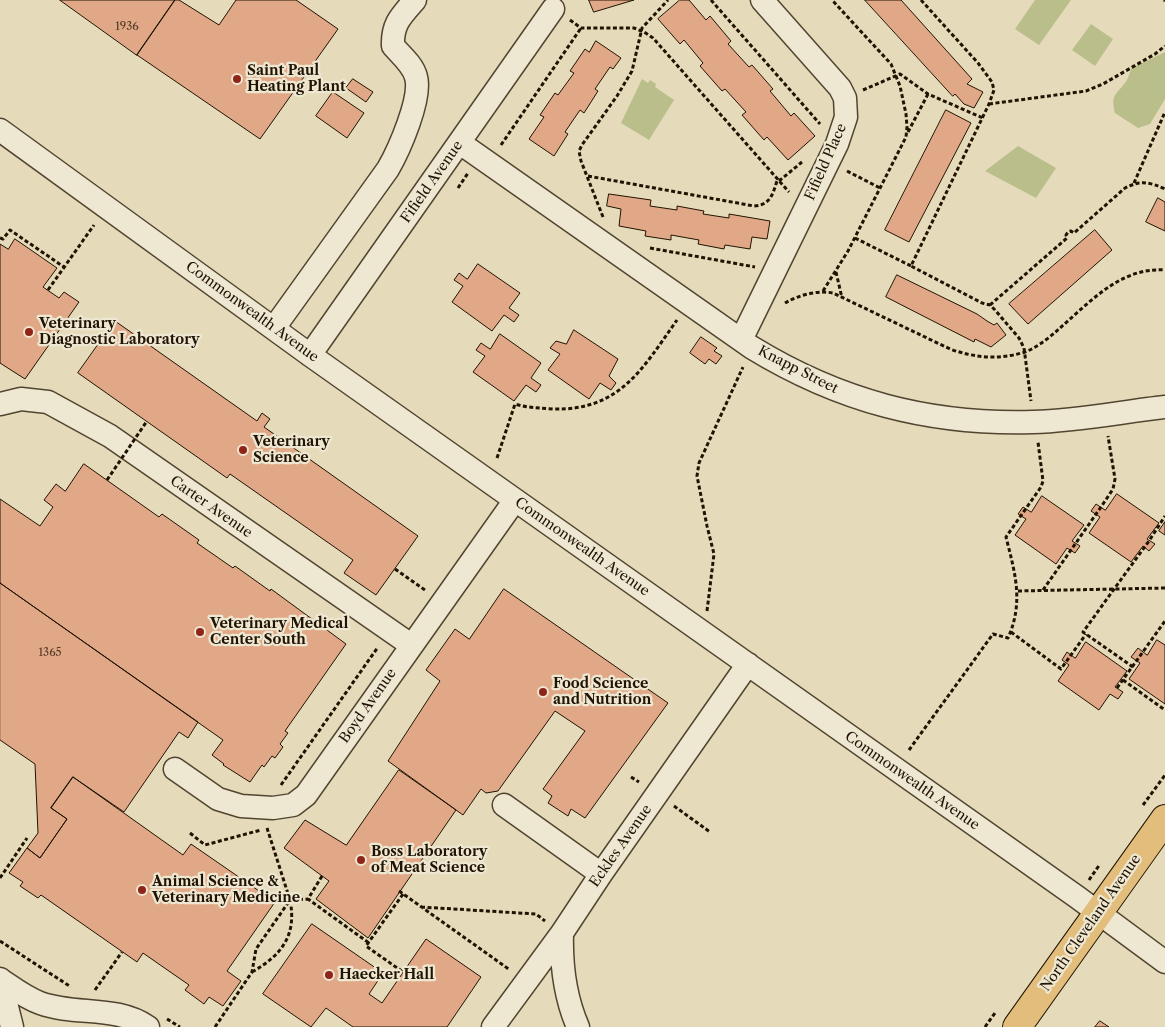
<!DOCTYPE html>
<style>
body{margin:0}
canvas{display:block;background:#e5dab9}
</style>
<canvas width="1165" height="1027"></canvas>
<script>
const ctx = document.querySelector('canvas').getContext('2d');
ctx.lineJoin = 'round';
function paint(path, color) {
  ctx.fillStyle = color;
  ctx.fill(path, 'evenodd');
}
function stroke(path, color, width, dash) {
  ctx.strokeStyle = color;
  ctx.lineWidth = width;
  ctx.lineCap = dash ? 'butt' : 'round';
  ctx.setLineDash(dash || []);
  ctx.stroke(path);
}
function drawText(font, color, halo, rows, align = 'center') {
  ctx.font = font + ' "Libre Caslon Text",serif';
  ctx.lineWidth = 4.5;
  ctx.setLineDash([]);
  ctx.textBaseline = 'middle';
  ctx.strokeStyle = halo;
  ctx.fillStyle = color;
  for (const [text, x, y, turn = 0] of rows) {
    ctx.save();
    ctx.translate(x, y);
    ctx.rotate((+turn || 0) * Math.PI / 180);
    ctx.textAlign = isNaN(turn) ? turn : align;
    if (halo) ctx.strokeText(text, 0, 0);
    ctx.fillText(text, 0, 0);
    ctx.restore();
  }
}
const green = new Path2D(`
 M1035 0H1071L1039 45 1015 29Z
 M1091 24 1113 39 1095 66 1072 50Z
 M1165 52V99L1150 124 1138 128 1115 113C1110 93 1117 95 1127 80 1129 76 1130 71 1132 68Z
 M642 79 648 83 650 80 656 84 655 87 674 100 649 140 621 123Z
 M1018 146 1056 168 1036 198 985 171Z`);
const building = new Path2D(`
 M60 0H175L137 55Z
 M175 0H179L219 25 236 0H296L338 29 260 139 137 55Z
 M589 0H634L594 12Z
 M680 0H689L706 20 710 16 731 41 728 44 749 67 752 65 773 89 770 91 791 116 794 113 815 136 788 160 767 137 764 140 742 115 746 112 725 89 722 91 700 66 703 63 684 40 680 44 658 19Z
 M865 0H901L972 79 967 84 983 92 974 108 964 104 955 94 953 96Z
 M596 41 621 58 613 69 610 67 595 89 598 91 584 113 580 110 565 132 568 134 554 156 529 139 544 117 540 115 555 93 558 95 574 73 570 71 585 49 589 52Z
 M353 79 373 92 366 102 346 88Z
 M333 92 364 113 347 138 316 116Z
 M946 110 971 123 909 242 885 230Z
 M609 194 651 200 650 206 677 210V206L704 211 703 214 729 218V214L770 221 767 239 752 237 750 249 725 245 724 249 698 244 699 240 671 235V240L645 236 646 231 619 226 621 209 607 206Z
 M1158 198 1165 202V231L1146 222Z
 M1095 230 1112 250 1028 324 1009 304Z
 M15 239 57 268 43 287 59 298 64 292 79 302 25 379 0 363V244L8 249Z
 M478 264 520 293 509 308 519 315 514 322 504 315 492 331 452 302 463 286 454 280 459 273 467 279Z
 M897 275 977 314 987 321 994 325 997 323 1006 335 991 347 975 339 974 342 886 297Z
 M115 321 257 421 262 413 270 419 264 427 418 536 376 595 344 573 353 560 230 474 227 478 78 373Z
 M574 330 618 359 609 376 616 383 611 390 600 383 589 399 548 370 560 354 550 348 556 341 566 344Z
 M500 334 541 363 531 378 541 385 536 392 526 385 514 401 473 372 485 356 476 350 481 343 490 349Z
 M701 337 717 348 714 351 722 356 716 364 709 359 705 364 690 353Z
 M84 464 159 517 162 514 199 540 197 543 233 568 235 566 270 591 271 589 346 644 285 731 288 733 280 744 283 747 275 758 272 756 264 767 262 765 250 782 223 765 224 764 212 755 223 740 0 583V499L40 526 53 507 44 500 56 484 65 491Z
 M1117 494 1159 523 1147 539 1155 544 1149 551 1143 546 1131 562 1089 533 1100 517 1091 511 1096 504 1105 510Z
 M1042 496 1084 525 1072 541 1080 546 1075 553 1067 548 1056 564 1015 535 1026 519 1018 514 1023 507 1031 512Z
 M1165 522V535L1159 531Z
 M0 583 198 722 188 738 179 732 124 812 73 777 51 808 67 819 40 858 27 848 38 833 35 764 0 740Z
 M504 589 668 703 585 818 571 809 568 816 548 803 552 796 543 789 585 731 555 711 498 791 486 793 481 789 463 815 388 761 440 681 426 670 455 629 469 639Z
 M1157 640 1165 645V704L1129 679 1140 663 1131 657 1138 648 1147 655Z
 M1086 642 1127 671 1115 687 1123 692 1118 699 1110 694 1099 710 1058 681 1069 665 1062 660 1067 652 1075 658Z
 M399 770 456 810 368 938 316 899 329 881 284 848 305 820 346 845Z
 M73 777 183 855 191 844 275 902 227 971 241 981 223 1006 209 997 204 1004 185 990 189 985 143 953 137 962 41 895 38 898 20 886 23 882 9 873 27 848 40 858 67 819 51 808Z
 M312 924 383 973 369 994 382 1003 426 939 481 977 447 1027H353L326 1008 311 1027 263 994Z
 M1100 1021 1109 1027H1095Z`);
const path = new Path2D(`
 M711 0 820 124
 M921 0 978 63 992 82 994 90 989 104 911 266 982 303 990 305 995 310 1019 338 1024 348 1031 401
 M1164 0 1165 1
 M570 20 581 28H634L644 32 653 38 789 192
 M863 90 900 74 928 94 983 118
 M989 104 1086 91 1103 84 1155 54 1165 46
 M908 132 928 94
 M501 145 581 28
 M847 171 880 188
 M588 176 754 206C772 205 773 192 778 178
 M779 181 802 162
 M1134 183 1165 112
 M458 188 468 173
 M603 217 581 161 579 151 582 145 617 96 632 71 642 28 668 0
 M0 238 3 239 10 230 64 267
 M855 238 911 266
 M650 248 755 267
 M836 272 842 298
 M48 290 94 225
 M823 291 848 251 906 137 907 127 906 114 900 86 891 64 832 0
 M785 303C799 295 817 290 833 293L950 349C975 358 999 360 1025 352 1038 347 1050 337 1060 328 1091 301 1121 267 1165 270
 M990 305 1067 238 1066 235 1068 232 1071 231 1074 233 1125 188C1140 180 1150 182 1165 189
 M497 458 515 404C528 408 540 408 553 409 620 411 643 368 677 320
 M395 569 425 590
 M1043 590 1101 507 1113 489 1115 479 1108 436
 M1018 591 1165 588
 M707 611 714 554 707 526 697 476 699 463 743 367
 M1011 632 1061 669 1086 634
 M1133 667 1083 632 1149 541 1165 516
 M1123 680 1165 710
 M1117 688 1165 621
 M909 750 993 634 1008 638C1024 602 1015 573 1006 537L1041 487 1043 481 1038 442
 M631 777 639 782
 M281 785 378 647
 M1143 805 1165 775
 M674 806 710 832
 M190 833 205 845 261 830
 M322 876 308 899 369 943
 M0 878 27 838
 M1089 880 1100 864
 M399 891 510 970
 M403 894 366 946 403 972
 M421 907 536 914 545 921
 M0 941 71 987
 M252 972C282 955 297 935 290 900L308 899
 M95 990 122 952
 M167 1019 180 1027
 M215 1027 252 972 256 949 290 900 267 828
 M985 1027 995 1013`);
const minor = new Path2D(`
 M0 130 310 355 1077 897 1165 962
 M460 143 751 347C839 401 929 425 1033 422 1077 421 1121 412 1165 407
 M274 328 388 169C399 150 422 98 416 77 413 65 402 56 393 46 392 24 401 16 415 0
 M741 340 837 144 846 117 845 98 840 88 762 0
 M310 355 553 9
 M0 404 21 399 48 402 110 436 411 645
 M175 769 218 799 241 806 273 808 293 805 306 795 515 500
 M504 805 601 874
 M562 933C561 966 565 997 578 1027
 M0 979 12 1027
 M1 980C13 988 26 998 40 1003 76 1016 116 1005 148 1027
 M493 1027 562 933 601 874 748 664`);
const major = new Path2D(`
 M1017 1027 1165 819`);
const pathBridge = new Path2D(`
 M107 480 147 421`);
const markers = [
 [237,79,5,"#8f2418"],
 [29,332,5,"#8f2418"],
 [243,450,5,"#8f2418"],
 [200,632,5,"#8f2418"],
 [543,692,5,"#8f2418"],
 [361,860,5,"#8f2418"],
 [142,890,5,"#8f2418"],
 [329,975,5,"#8f2418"]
];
const numberNames = [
 ["1936",127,27],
 ["1365",50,653]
];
const poiNames = [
 ["Saint Paul",247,71],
 ["Heating Plant",247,87],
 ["Veterinary",39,324],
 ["Diagnostic Laboratory",39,340],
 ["Veterinary",253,442],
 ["Science",253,458],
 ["Veterinary Medical",210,624],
 ["Center South",210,640],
 ["Food Science",553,684],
 ["and Nutrition",553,700],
 ["Boss Laboratory",371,852],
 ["of Meat Science",371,868],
 ["Animal Science &",152,882],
 ["Veterinary Medicine",152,898],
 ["Haecker Hall",339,975]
];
const streetNames = [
 ["Fifield Place",826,162,-66],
 ["Fifield Avenue",432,182,-55],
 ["Commonwealth Avenue",252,312,36],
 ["Knapp Street",798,370,27],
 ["Carter Avenue",211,507,35],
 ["Commonwealth Avenue",582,547,35],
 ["Boyd Avenue",368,706,-55],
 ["Commonwealth Avenue",912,781,35],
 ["Eckles Avenue",621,846,-55],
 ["North Cleveland Avenue",1091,923,-55]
];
paint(green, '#babe8b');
paint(building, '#e1a887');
stroke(building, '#211302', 1);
stroke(minor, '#524530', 25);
stroke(major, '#211302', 30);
stroke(path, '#211302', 3, [4, 2.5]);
stroke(minor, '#eee7d2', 22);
stroke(major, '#e2bd7c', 28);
stroke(pathBridge, '#211302', 3, [4, 2.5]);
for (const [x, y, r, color] of markers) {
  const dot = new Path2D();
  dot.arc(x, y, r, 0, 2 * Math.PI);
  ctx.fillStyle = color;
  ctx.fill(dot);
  stroke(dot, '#eee7d2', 2);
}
drawText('11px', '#513823', null, numberNames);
drawText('bold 14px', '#211302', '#eee7d2', poiNames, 'left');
drawText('14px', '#211302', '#eee7d2', streetNames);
</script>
